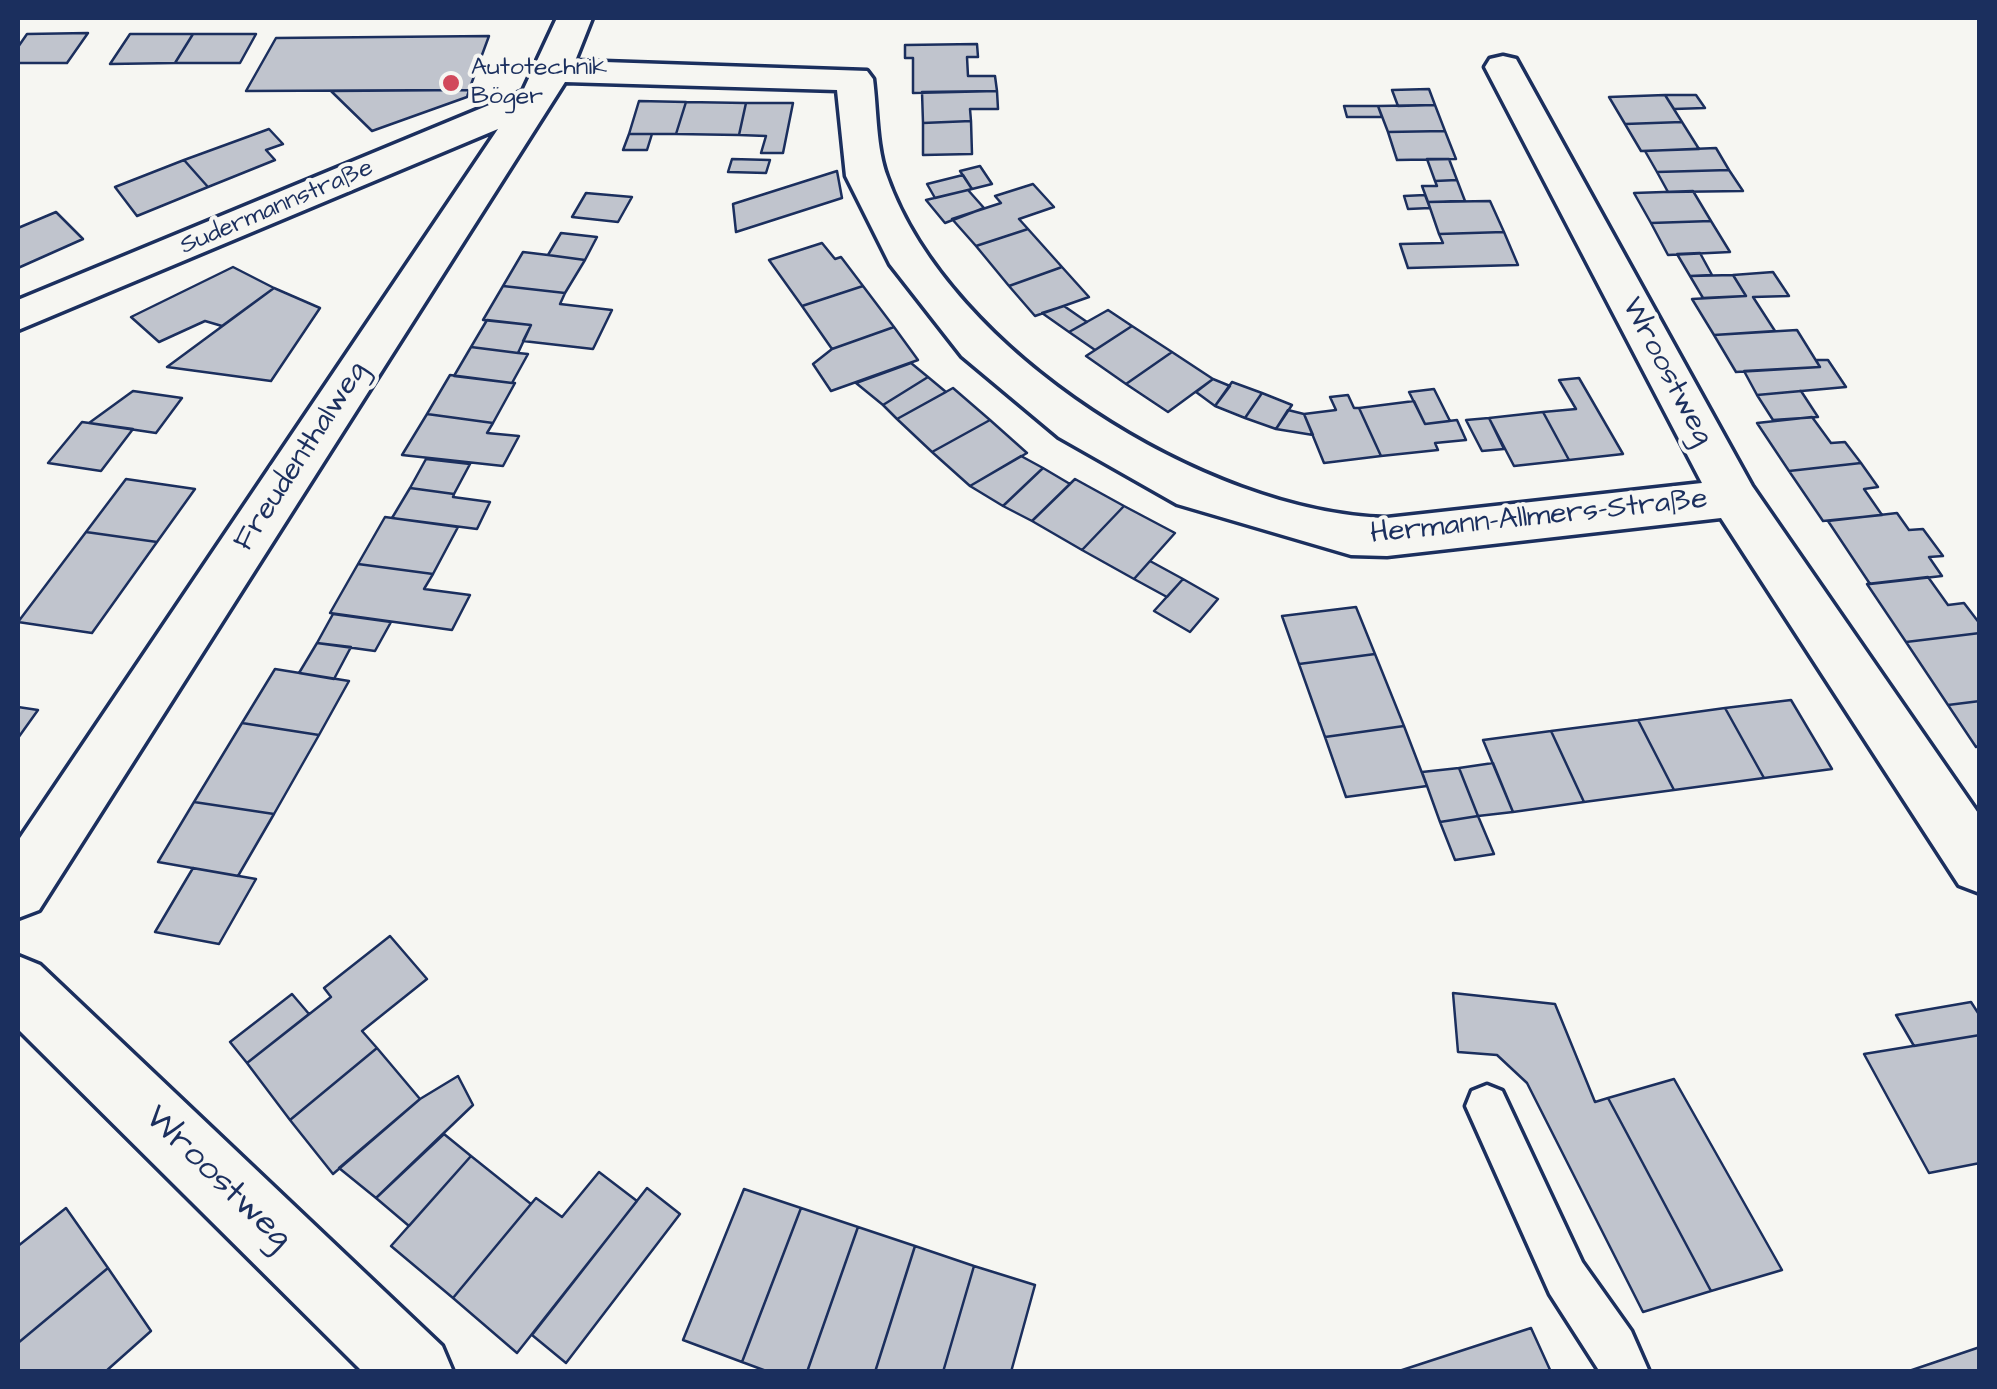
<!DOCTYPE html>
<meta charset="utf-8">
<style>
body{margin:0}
#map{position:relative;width:1997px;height:1389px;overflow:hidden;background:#f6f6f2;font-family:"Architects Daughter",sans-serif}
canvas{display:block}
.frame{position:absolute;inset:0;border:20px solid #1b2f5e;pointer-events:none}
</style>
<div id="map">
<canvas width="1997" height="1389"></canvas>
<div class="frame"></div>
</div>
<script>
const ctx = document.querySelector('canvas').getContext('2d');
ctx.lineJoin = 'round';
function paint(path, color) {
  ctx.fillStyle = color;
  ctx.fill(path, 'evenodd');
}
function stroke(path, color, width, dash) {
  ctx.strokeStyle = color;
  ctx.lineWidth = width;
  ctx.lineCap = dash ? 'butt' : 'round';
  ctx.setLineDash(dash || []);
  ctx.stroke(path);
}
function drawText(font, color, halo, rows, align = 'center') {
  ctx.font = font + ' "Architects Daughter",sans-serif';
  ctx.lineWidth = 8;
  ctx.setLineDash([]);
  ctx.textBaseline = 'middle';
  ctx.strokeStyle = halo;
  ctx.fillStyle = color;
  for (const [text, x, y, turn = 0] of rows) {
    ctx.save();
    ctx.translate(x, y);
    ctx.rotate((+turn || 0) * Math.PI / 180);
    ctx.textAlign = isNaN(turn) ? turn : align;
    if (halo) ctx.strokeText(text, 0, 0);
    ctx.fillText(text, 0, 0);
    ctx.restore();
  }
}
const building = new Path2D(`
 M88 33 67 63H18V47L27 34Z
 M130 34H193L175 63 110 64Z
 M193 34H256L240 63H175Z
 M489 36 469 90 246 91 276 38Z
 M977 44 978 57H967L968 76H995L997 91 913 93V58H905V45Z
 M1429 89 1435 105 1398 106 1392 90Z
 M469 90 467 97 372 131 331 91Z
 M997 91 998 109H970L971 121 923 123 922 92Z
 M1665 95H1696L1705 108 1674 109Z
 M1665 95 1682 122 1625 124 1609 97Z
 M639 101 686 102 676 134H629Z
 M686 102 746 103 739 135 676 134Z
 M746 103H793L783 153H761L766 136 739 135Z
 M1435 105 1445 131 1388 132 1378 106Z
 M1344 106H1378L1382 117H1347Z
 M971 121 972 154 923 155V123Z
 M1682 122 1699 149 1641 151 1625 124Z
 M269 129 283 144 266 150 275 160 208 187 184 160Z
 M1445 131 1456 159 1397 160 1388 132Z
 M629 134H652L647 150H623Z
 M1716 148 1729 170 1657 172 1645 151Z
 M732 159 770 160 766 173 728 172Z
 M1427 159H1449L1457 180 1435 181Z
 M184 160 208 187 137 216 115 187Z
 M980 166 992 184 972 189 960 171Z
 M1729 170 1743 191 1668 192 1657 172Z
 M837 171 842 198 736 232 733 204Z
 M963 175 972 189 935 198 927 184Z
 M1457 180 1465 201 1428 202 1422 186H1437L1435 181Z
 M1033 184 1054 207 1019 219 1028 229 976 246 952 219 1001 203 995 196Z
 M968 190 984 208 945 223 926 200Z
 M1693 191 1711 221 1651 223 1634 193Z
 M586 193 632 197 618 222 572 217Z
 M1425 195 1430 208 1408 209 1404 196Z
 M1490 201 1504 232 1439 234 1428 202Z
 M56 212 83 239 18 268V228Z
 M1711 221 1730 252 1668 255 1651 223Z
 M1028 229 1062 267 1009 286 976 246Z
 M1504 232 1518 265 1408 268 1400 244 1443 243 1439 234Z
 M561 233 597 237 585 260 548 255Z
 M822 243 835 259 841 257 863 286 802 306 769 260Z
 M523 252 548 255 585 260 565 293 503 286Z
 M1700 253 1712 275 1690 276 1677 254Z
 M233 267 274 288 222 326 205 321 159 342 131 317Z
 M1062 267 1089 297 1035 316 1009 286Z
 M1773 272 1789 296 1753 297 1775 331 1714 335 1692 299 1746 296 1733 275Z
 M1733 275 1746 296 1703 298 1690 276Z
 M503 286 565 293 560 304 612 310 593 349 523 341 531 325 483 320Z
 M863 286 894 327 832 349 802 306Z
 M274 288 320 308 271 381 167 367Z
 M1064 306 1087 322 1069 332 1042 313Z
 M1108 310 1132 326 1095 350 1069 332Z
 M487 320 531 325 518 353 471 347Z
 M1132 326 1172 352 1126 384 1086 356Z
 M894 327 918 360 831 391 813 364 832 349Z
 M1797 330 1820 367 1736 372 1714 335Z
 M471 347 518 353 528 354 512 383 454 376Z
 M1172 352 1213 379 1168 412 1126 384Z
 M1816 360H1828L1846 387 1757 395 1744 371 1820 367Z
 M911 363 928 377 883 405 856 383Z
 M450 375 512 383H515L493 423 427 414Z
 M928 377 946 392 897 419 883 405Z
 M1579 378 1623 454 1569 460 1543 412 1576 409 1559 380Z
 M1213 379 1230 386 1215 406 1196 392Z
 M1232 382 1262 393 1245 418 1215 406Z
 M953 388 990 420 932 452 897 419Z
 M1434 389 1450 421 1425 424 1409 392Z
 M133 391 182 398 156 433 89 423Z
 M1801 391 1818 417 1773 420 1757 395Z
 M1262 393 1292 405 1276 429 1245 418Z
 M1348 395 1354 408H1359L1381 456 1324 463 1304 414 1336 410 1330 397Z
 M1414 401 1425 424 1457 420 1466 440 1435 443 1438 450 1381 456 1359 408Z
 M1288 410 1304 414 1313 435 1276 429Z
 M1543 412 1569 460 1514 466 1489 418Z
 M427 414 493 423 487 433 519 436 503 466 402 455Z
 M1812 417 1831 443 1845 442 1861 463 1789 471 1757 423Z
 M1489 418 1504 449 1482 451 1466 420Z
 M990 420 1027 453 970 486 932 452Z
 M82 422 133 429 101 471 48 463Z
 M1021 456 1043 468 1003 506 970 486Z
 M426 459 470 464 454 494 410 488Z
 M1861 463 1878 487 1864 489 1882 515 1823 521 1789 471Z
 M1043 468 1070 484 1032 521 1003 506Z
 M126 479 195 489 157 542 86 532Z
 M1075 479 1124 506 1082 550 1032 521Z
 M410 488 454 494 453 497 490 502 477 529 392 518Z
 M1124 506 1175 533 1134 579 1082 550Z
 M1897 513 1909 530 1923 529 1943 556 1929 557 1942 576 1870 584 1828 521Z
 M385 517 458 527 433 574 358 564Z
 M86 532 157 542 92 633 18 622Z
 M1150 561 1183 579 1167 597 1134 579Z
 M358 564 433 574 424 589 470 595 452 630 330 613Z
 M1928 577 1948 605 1964 603 1980 624V633L1906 642 1867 584Z
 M1183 579 1218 599 1190 632 1154 611Z
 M1356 607 1375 654 1299 664 1282 616Z
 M333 614 391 622 375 651 317 643Z
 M1980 633V701L1948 705 1906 642Z
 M317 643 351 647 334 679 299 673Z
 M1375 654 1404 726 1325 737 1299 664Z
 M275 669 349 681 319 735 242 723Z
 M1791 700 1832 769 1764 778 1725 708Z
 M1980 701V746L1976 747 1948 705Z
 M18 707 38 710 18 738Z
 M1725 708 1764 778 1674 790 1638 720Z
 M1638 720 1674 790 1584 802 1551 731Z
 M242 723 319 735 274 814 194 802Z
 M1404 726 1427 786 1346 797 1325 737Z
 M1551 731 1584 802 1513 812 1483 740Z
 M1493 763 1513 812 1478 816 1459 768Z
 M1459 768 1478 816 1440 822 1422 772Z
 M194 802 274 814 238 876 158 862Z
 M1478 816 1494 854 1455 860 1440 822Z
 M193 868 256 879 219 944 155 932Z
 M390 936 427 979 362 1031 377 1048 290 1120 247 1063 331 997 324 988Z
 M1453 993 1555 1004 1595 1102 1608 1098 1711 1291 1643 1312 1527 1083 1497 1055 1458 1052Z
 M292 994 309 1014 247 1063 230 1042Z
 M1971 1002 1980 1016V1035L1914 1046 1896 1015Z
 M1980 1035V1163L1929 1173 1864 1054Z
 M377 1048 420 1099 333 1174 290 1120Z
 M458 1076 473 1105 376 1198 339 1168 420 1099Z
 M1674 1079 1782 1270 1711 1291 1608 1098Z
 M444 1134 471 1156 409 1226 376 1198Z
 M471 1156 531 1204 453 1298 391 1246Z
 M599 1172 637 1201 517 1353 453 1298 536 1198 562 1217Z
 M647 1188 680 1214 566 1363 532 1335Z
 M744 1189 801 1208 742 1362 683 1340Z
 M66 1208 108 1268 18 1343V1246Z
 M801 1208 858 1227 807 1372H769L742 1362Z
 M858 1227 915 1246 875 1372H807Z
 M915 1246 974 1266 943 1372H875Z
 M974 1266 1035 1285 1011 1372H943Z
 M108 1268 151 1331 105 1372H18V1343Z
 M1531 1328 1551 1372H1396Z
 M1980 1347V1372H1906Z`);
const service = new Path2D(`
 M1487 1085 1502 1091 1582 1262 1631 1331 1649 1372H1600L1550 1294 1466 1106 1472 1091Z`);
const minor = new Path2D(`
 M557 18H592L575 61 867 71 873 79C877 110 876 148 887 177 949 352 1206 513 1387 518L1702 483 1485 67 1490 59 1503 56 1516 59 1752 486 1980 816V893L1959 885 1721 518 1387 556 1351 555 1177 504 1059 437 962 356 890 264 846 176 837 90 565 82 39 910 18 918V841L498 129 18 330V300L523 91Z
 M18 956 40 965 442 1346 453 1372H363L18 1029Z`);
const markers = [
 [451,83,10,"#d1495b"]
];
const farPoinames = [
 ["Autotechnik",471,69],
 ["Böger",471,98]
];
const farStreetnames = [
 ["Sudermannstraße",277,208,-23]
];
const streetNames = [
 ["Wroostweg",1666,372,62],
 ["Freudenthalweg",302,457,-57],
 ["Hermann-Allmers-Straße",1539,518,-6]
];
const nearStreetnames = [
 ["Wroostweg",217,1179,44]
];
paint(building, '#c0c4cd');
stroke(building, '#1b2f5e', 2.5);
stroke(service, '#1b2f5e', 7);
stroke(minor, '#1b2f5e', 7);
paint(service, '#f6f6f2');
paint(minor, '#f6f6f2');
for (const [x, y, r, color] of markers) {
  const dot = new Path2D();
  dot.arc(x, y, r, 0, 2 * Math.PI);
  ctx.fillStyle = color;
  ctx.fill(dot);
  stroke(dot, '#f6f6f2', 4);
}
drawText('25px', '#1b2f5e', '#f6f6f2', farPoinames, 'left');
drawText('25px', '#1b2f5e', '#f6f6f2', farStreetnames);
drawText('30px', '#1b2f5e', '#f6f6f2', streetNames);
drawText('35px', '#1b2f5e', '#f6f6f2', nearStreetnames);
</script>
